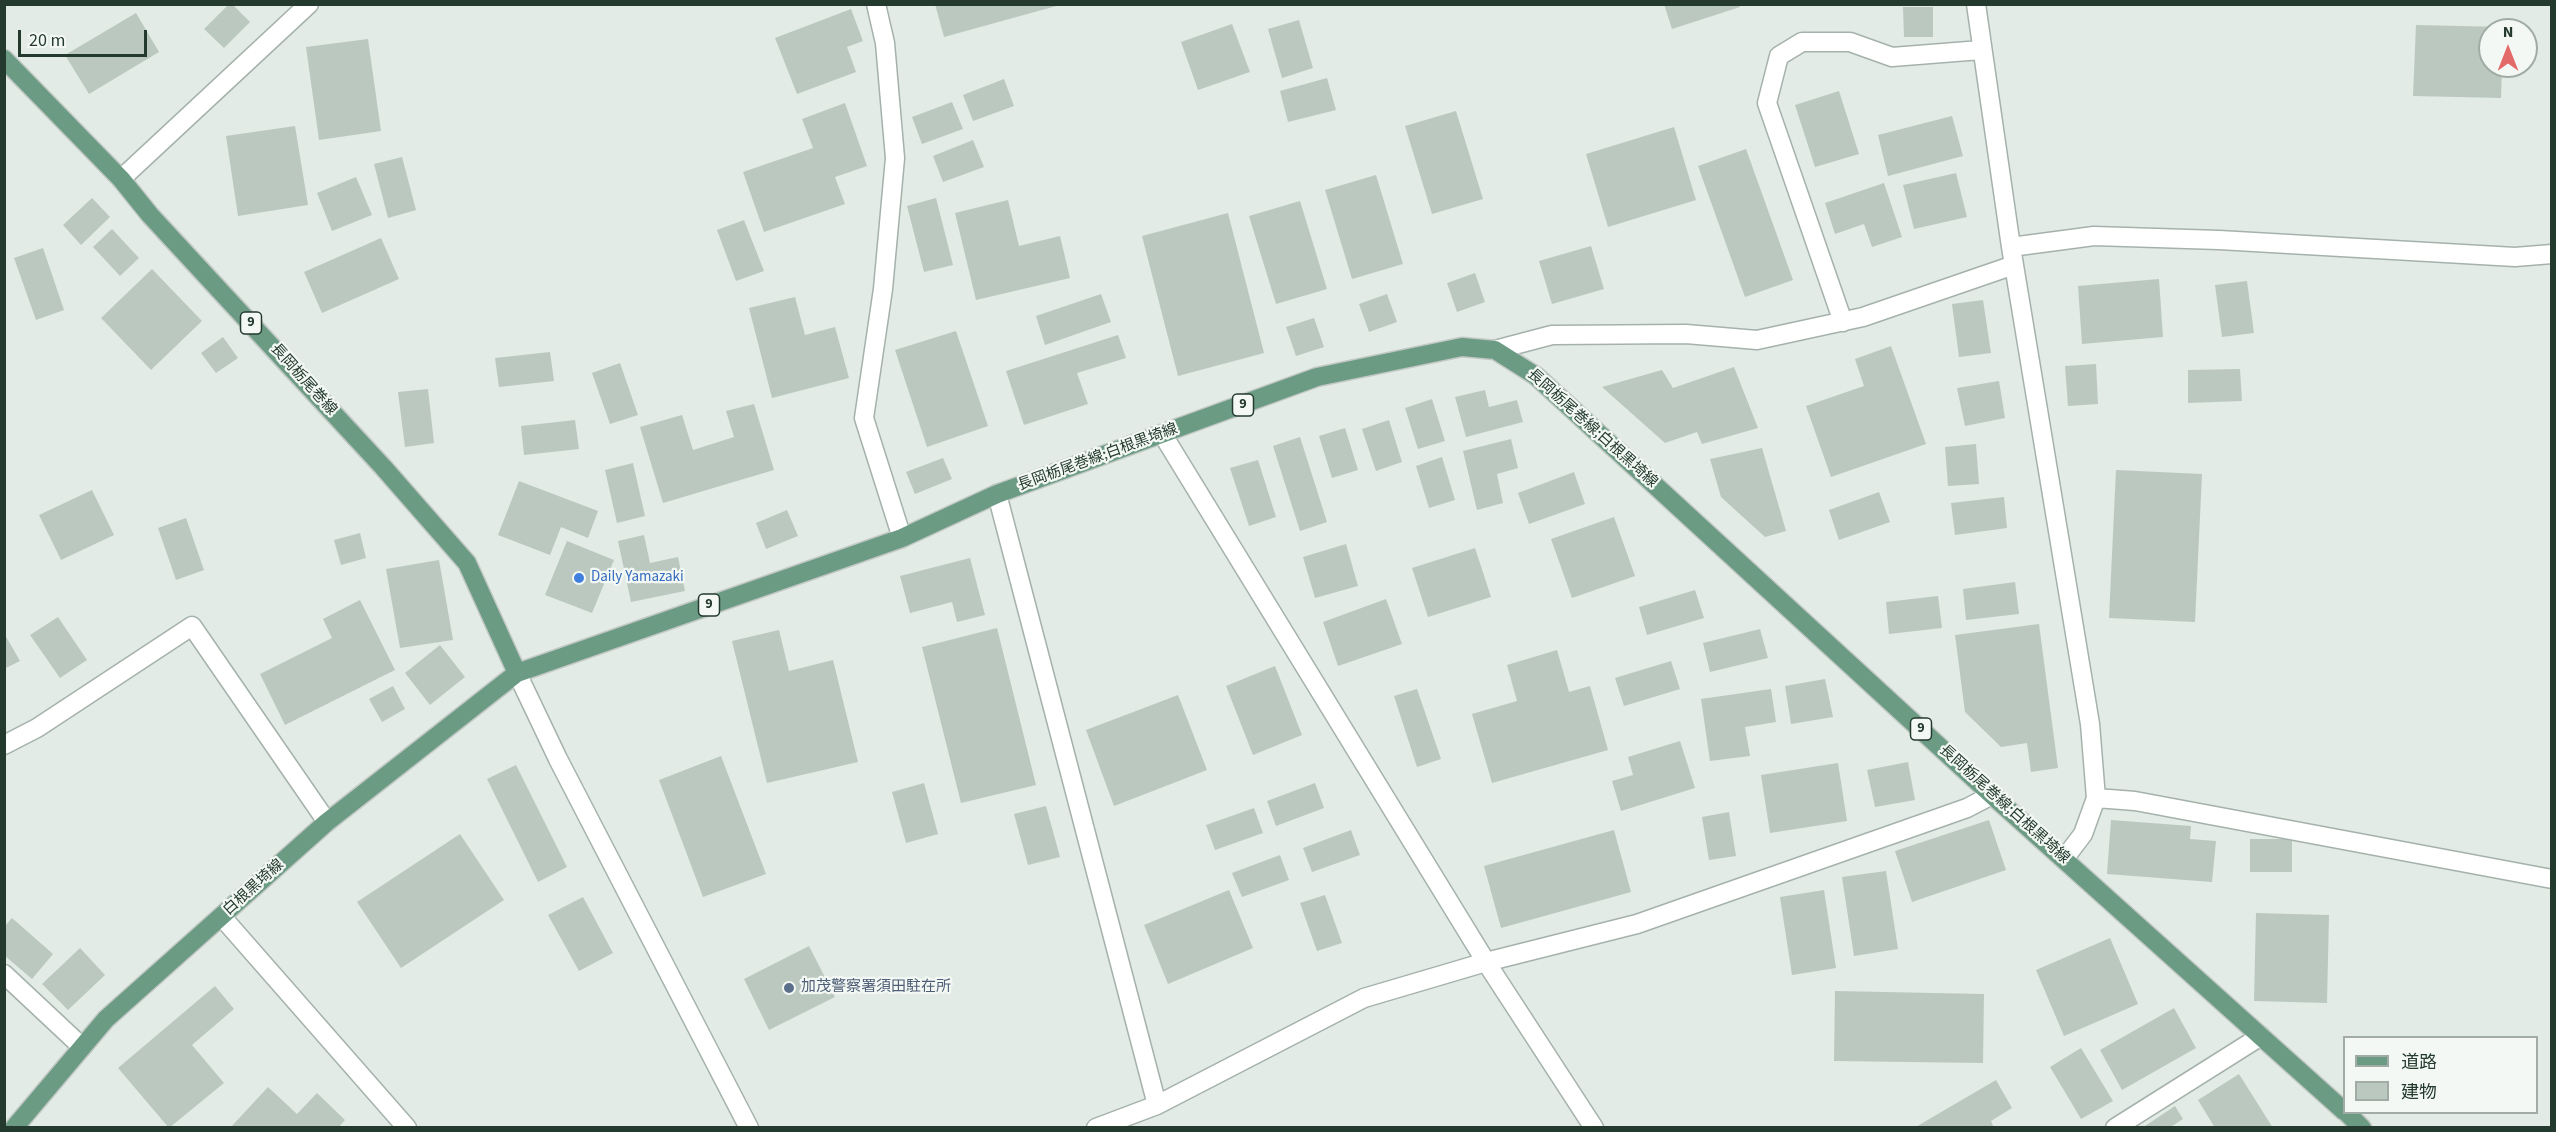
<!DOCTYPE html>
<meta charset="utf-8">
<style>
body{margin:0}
#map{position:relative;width:2556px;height:1132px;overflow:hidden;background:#e2ebe5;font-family:"Source Sans 3","Noto Sans JP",sans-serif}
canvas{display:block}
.frame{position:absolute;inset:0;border:6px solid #243a2f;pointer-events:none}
.legend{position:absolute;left:2343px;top:1036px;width:195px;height:78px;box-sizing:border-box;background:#f3f8f4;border:2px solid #a0aca5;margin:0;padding:8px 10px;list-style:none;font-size:18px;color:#243a2f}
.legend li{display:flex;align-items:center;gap:12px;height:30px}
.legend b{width:30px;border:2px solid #a0aca5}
.north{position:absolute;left:2478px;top:18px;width:60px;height:60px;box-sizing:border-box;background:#f3f8f4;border:2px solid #a0aca5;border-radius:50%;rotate:0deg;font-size:16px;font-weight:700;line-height:24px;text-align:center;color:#243a2f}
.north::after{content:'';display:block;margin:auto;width:21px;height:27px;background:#e26b69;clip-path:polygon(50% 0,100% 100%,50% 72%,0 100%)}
.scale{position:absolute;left:18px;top:30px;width:129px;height:27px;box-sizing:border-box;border:3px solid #243a2f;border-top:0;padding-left:8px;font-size:18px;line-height:21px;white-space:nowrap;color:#243a2f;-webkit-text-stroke:4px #f3f8f4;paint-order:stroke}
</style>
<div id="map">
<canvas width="2556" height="1132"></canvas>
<div class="frame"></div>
<ul class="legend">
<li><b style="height:8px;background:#6c9b84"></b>道路</li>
<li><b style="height:16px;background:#bbc8c0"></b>建物</li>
</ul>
<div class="north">N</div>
<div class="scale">20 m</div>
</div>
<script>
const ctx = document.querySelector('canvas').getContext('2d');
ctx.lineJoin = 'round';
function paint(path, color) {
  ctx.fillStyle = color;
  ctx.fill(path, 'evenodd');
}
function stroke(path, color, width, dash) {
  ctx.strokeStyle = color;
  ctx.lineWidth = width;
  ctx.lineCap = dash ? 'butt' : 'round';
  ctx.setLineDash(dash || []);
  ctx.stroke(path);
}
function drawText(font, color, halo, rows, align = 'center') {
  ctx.font = font + ' "Source Sans 3","Noto Sans JP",sans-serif';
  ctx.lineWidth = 4.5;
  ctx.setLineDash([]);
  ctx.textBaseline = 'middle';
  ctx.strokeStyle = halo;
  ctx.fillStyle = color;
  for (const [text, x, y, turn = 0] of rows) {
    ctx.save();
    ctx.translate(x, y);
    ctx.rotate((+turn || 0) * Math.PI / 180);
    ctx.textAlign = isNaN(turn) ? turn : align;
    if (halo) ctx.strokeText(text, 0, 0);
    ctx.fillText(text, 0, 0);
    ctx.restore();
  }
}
const building = new Path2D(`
 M229 4H232L250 22 224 48 204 29Z
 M935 4H1059L1060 5 944 37Z
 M1664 4H1739L1740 7 1672 29Z
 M1903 7H1933V37H1904Z
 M851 9 863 41 847 47 856 72 797 94 775 38Z
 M136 13 159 52 89 94 65 55Z
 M1299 20 1313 68 1282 78 1268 29Z
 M1232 24 1250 72 1198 90 1181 42Z
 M2416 25 2503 27V30H2490V66H2502L2501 98 2413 96Z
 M368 39 381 131 319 140 306 47Z
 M1327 78 1336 110 1288 122 1280 91Z
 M1004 79 1014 106 973 121 963 95Z
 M1839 91 1859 154 1815 167 1795 105Z
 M952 102 963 129 922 144 912 117Z
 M845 103 867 166 835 177 845 204 764 232 743 172 813 148 802 119Z
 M1456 111 1483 199 1432 214 1405 126Z
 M1952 116 1963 156 1888 176 1878 135Z
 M295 126 308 205 238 216 226 136Z
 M1674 127 1696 200 1608 227 1586 154Z
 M973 140 984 167 943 182 933 156Z
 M1746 149 1793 280 1745 297 1698 166Z
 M402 157 416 210 388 218 374 164Z
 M1956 173 1967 217 1914 229 1903 185Z
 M1376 175 1403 264 1352 279 1325 190Z
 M356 177 372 215 332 231 317 193Z
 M1884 183 1902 237 1872 247 1864 224 1835 234 1825 203Z
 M92 198 110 217 81 245 63 225Z
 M936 198 953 265 924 272 907 206Z
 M1008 200 1019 246 1060 236 1070 278 976 300 955 213Z
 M1300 201 1327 289 1276 304 1249 216Z
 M1228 213 1264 353 1178 376 1142 236Z
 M744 220 764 271 736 281 717 230Z
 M112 229 139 258 120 276 93 247Z
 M381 238 399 279 322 313 304 272Z
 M1591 246 1604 289 1552 304 1539 261Z
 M43 248 64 310 36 320 14 258Z
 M152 269 202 321 151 370 101 318Z
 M1475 273 1485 302 1457 312 1447 283Z
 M2159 279 2163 337 2082 344 2078 286Z
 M2247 281 2254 333 2222 337 2215 285Z
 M1101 294 1111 322 1045 345 1036 316Z
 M1387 294 1397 322 1369 332 1359 304Z
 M795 297 805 335 835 327 849 378 772 398 749 308Z
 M1983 300 1991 353 1959 357 1952 304Z
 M1314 318 1324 347 1296 356 1286 327Z
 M956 331 988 426 927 447 895 350Z
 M1118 335 1126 358 1077 373 1088 404 1024 425 1006 371Z
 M223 337 238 358 216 373 201 353Z
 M1891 346 1926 444 1831 477 1806 406 1864 386 1855 359Z
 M550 352 554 381 499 387 495 358Z
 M620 363 638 415 610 424 592 373Z
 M2096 364 2098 404 2068 406 2065 366Z
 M1734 367 1758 428 1702 444 1697 432 1665 443 1602 387 1662 370 1673 388Z
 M2240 369 2242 401 2188 403V370Z
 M1999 381 2005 418 1965 426 1957 388Z
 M428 389 434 443 405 447 398 392Z
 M1485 390 1489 407 1517 400 1523 422 1466 437 1455 397Z
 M1432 399 1445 441 1418 449 1405 408Z
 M754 404 774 470 663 503 640 427 682 415 693 450 734 437 726 411Z
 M575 420 579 449 524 455 521 426Z
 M1389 420 1402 462 1376 471 1362 429Z
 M1345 428 1358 470 1332 478 1319 436Z
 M1300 437 1327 522 1300 531 1273 446Z
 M1511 439 1518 468 1497 474 1503 503 1477 510 1463 451Z
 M1976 444 1979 484 1948 486 1945 447Z
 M1762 448 1786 531 1765 537 1721 497 1710 459Z
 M1442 457 1455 500 1429 508 1416 466Z
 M943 458 952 479 915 494 906 472Z
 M1258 460 1276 517 1249 526 1230 468Z
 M633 463 645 516 617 523 605 470Z
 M2116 470 2202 474 2195 622 2109 618Z
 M1574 472 1585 504 1529 524 1518 493Z
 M519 481 598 511 588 538 561 527 550 555 498 535Z
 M92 490 114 535 61 560 39 515Z
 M1879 492 1890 522 1839 540 1829 510Z
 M2004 497 2007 528 1955 535 1951 503Z
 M787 510 798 536 766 549 756 523Z
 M1614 517 1635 576 1572 598 1551 539Z
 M186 518 204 570 176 580 158 528Z
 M360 533 366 558 341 565 334 540Z
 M644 535 650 563 678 557 685 591 631 602 618 541Z
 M567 541 614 560 592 613 545 595Z
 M1346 544 1358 586 1315 598 1303 557Z
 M1475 548 1491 597 1428 617 1412 568Z
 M970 558 985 615 957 622 952 602 910 613 900 576Z
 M439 560 453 640 400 648 386 569Z
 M2015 582 2019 614 1966 620 1963 589Z
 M1695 590 1704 618 1647 635 1639 607Z
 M1938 596 1942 628 1889 634 1886 602Z
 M1386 599 1402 644 1338 666 1323 622Z
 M360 600 395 670 285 725 260 674 332 638 323 619Z
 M58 617 87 660 60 678 30 635Z
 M2039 624 2058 768 2031 772 2027 743 2001 747 1965 712 1955 635Z
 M997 628 1036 785 961 803 922 647Z
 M1760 629 1768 658 1710 672 1703 643Z
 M779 630 789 671 833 660 858 762 767 783 732 641Z
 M4 633 20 661 4 669Z
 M440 645 465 677 430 705 405 673Z
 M1557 650 1569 692 1590 686 1608 750 1492 783 1472 714 1517 701 1507 665Z
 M1671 661 1680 689 1624 706 1615 678Z
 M1275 666 1302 735 1253 755 1226 686Z
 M1825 679 1833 717 1791 724 1785 686Z
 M393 686 405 709 382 722 369 699Z
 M1417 689 1441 759 1417 767 1394 696Z
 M1771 689 1776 722 1745 727 1750 756 1710 761 1701 699Z
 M1178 695 1207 770 1114 806 1086 730Z
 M1680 741 1695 788 1621 811 1612 781 1633 775 1628 757Z
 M721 756 766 874 703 897 659 780Z
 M1908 762 1915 800 1875 807 1867 770Z
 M1838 763 1847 821 1770 833 1761 775Z
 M516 765 567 867 538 882 487 779Z
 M924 783 938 834 906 843 892 792Z
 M1315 783 1324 808 1276 826 1267 801Z
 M1046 806 1060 857 1028 865 1014 814Z
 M1254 808 1263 833 1215 850 1206 825Z
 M1729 812 1736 856 1709 860 1702 817Z
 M1989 820 2006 870 1912 902 1895 851Z
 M2111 820 2191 826 2190 839 2216 841 2212 882 2107 874Z
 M1351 830 1360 855 1312 872 1303 848Z
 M1614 830 1631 892 1501 928 1484 866Z
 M460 834 504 900 401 968 357 902Z
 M2250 839H2292V872H2250Z
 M1280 855 1289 880 1242 897 1232 873Z
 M1886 871 1898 949 1854 956 1842 877Z
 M1229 890 1253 948 1168 984 1144 925Z
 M1824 890 1836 968 1792 975 1780 897Z
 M1325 895 1342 943 1317 951 1300 903Z
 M583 897 613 953 579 971 548 915Z
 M2256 913 2329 915 2327 1003 2254 1001Z
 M12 918 53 954 32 979 4 955V927Z
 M2110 938 2138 1004 2064 1036 2036 970Z
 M809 946 835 997 769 1030 744 979Z
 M80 948 105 975 68 1010 42 984Z
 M215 986 234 1009 192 1045 224 1083 169 1128 118 1068Z
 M1835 991 1984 994 1983 1063 1834 1061Z
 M2174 1008 2196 1048 2122 1090 2100 1050Z
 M2081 1048 2113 1101 2081 1119 2050 1067Z
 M2239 1074 2273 1128H2215L2198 1100Z
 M1996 1080 2012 1108 1991 1121 1994 1128H1914Z
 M268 1087 297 1114 317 1093 345 1120 338 1128H230Z
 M2175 1106 2183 1119 2169 1128H2142Z`);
const minor = new Path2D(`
 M876 4 885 43 895 158 883 289 864 418 902 538
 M1976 4 2011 247 2090 724 2096 798 2083 834 2064 859
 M121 179 309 4
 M2011 247 2094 236 2219 240 2515 257 2552 254
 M1843 322 1767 103 1779 56 1802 42H1850L1892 57 1981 50
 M1495 350 1552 335 1686 334 1757 340 1863 317 2014 265
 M1163 435 1486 962 1594 1128
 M997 494 1157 1105
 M517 673 558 759 749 1128
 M4 745 37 728 192 626 327 822
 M2096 798 2135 801 2552 879
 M222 917 407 1128
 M4 974 82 1047
 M1096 1128 1157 1105 1364 998 1486 962 1637 924 1967 808 1992 795
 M2115 1128 2261 1036`);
const major = new Path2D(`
 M4 59 121 179 150 215 383 467 467 563 517 673
 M2346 1112 2362 1128
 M14 1128 106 1019 327 822 517 673 902 538 997 494 1317 377 1462 347 1495 350 1536 376 1992 795 2344 1111`);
const markers = [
 [579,578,6,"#3f7fe0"],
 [789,988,6,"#5c6f8a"]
];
const shields = [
 [251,323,21],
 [1243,405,21],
 [709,605,21],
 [1921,729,21]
];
const shieldNames = [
 ["9",251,323],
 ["9",1243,405],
 ["9",709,605],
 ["9",1921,729]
];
const streetNames = [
 ["長岡栃尾巻線",303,380,48],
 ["長岡栃尾巻線;白根黒埼線",1592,429,42],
 ["長岡栃尾巻線;白根黒埼線",1098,458,-20],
 ["長岡栃尾巻線;白根黒埼線",2004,805,42],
 ["白根黒埼線",254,888,-42]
];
const shopNames = [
 ["Daily Yamazaki",591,578]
];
const serviceNames = [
 ["加茂警察署須田駐在所",801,988]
];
paint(building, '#bbc8c0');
stroke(minor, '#a5b2ab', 21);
stroke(major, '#c2c8c5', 21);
stroke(minor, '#fff', 18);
stroke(major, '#6c9b84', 18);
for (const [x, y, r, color] of markers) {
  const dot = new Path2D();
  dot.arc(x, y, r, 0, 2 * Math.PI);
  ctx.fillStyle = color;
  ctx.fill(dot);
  stroke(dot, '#f3f8f4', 2);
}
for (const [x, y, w] of shields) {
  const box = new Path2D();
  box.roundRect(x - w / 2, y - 11, w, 22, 4.5);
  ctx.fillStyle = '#f3f8f4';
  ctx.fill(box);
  stroke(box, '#243a2f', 1.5);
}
drawText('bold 14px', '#243a2f', null, shieldNames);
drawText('15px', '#243a2f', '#f3f8f4', streetNames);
drawText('15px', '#366cbe', '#f3f8f4', shopNames, 'left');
drawText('15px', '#4e5e75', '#f3f8f4', serviceNames, 'left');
</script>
